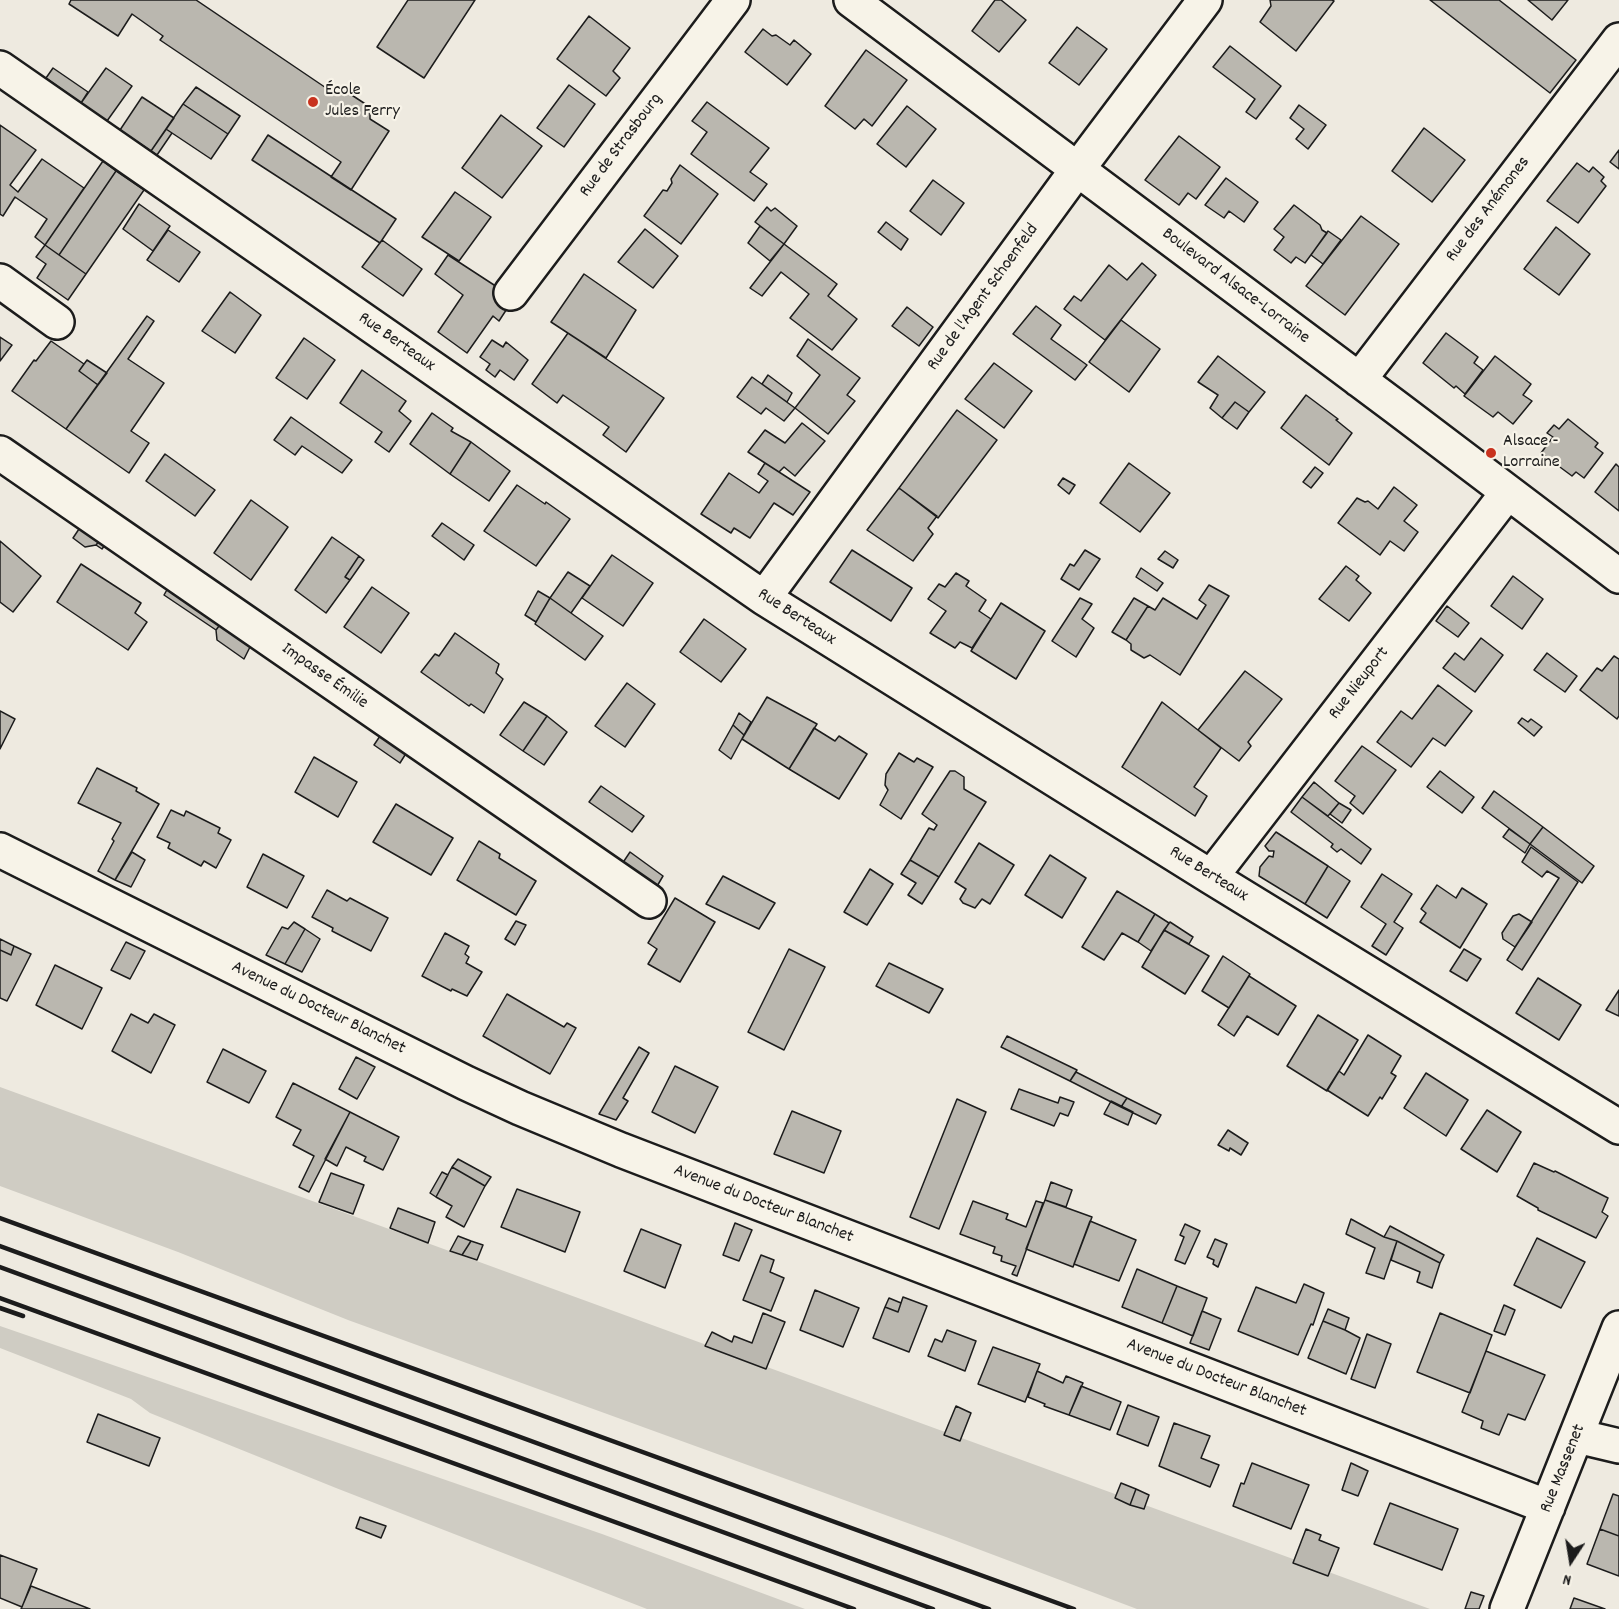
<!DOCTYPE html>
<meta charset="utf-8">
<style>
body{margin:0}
#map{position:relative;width:1619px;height:1609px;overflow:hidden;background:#eeeae0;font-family:Dekko,sans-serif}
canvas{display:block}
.north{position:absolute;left:1541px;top:1531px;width:60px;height:60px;-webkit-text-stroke:4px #f7f3e8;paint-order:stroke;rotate:192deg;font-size:16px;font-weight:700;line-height:24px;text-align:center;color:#1c1c1c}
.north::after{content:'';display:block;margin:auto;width:21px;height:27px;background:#1c1c1c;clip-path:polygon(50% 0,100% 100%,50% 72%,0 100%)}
</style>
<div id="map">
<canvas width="1619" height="1609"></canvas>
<div class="north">N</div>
</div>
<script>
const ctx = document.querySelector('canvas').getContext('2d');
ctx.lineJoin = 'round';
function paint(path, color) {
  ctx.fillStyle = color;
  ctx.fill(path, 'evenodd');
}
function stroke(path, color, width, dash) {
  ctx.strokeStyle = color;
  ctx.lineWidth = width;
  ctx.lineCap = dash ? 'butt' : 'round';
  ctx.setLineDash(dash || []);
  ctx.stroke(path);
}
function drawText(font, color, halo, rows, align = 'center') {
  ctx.font = font + ' Dekko,sans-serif';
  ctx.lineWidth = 4.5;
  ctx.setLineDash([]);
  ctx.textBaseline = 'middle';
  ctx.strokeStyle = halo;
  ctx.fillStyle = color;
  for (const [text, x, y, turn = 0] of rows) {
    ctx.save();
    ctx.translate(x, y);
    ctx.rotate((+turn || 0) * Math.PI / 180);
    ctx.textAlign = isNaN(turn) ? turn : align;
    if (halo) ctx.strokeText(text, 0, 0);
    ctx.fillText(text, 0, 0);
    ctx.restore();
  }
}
const green = new Path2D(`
 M0 1087 1430 1609H1137L946 1537 348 1320 178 1252 0 1186Z
 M0 1326 602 1534 805 1609H647L336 1488 150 1413 131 1399 0 1348Z`);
const building = new Path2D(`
 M71 0H196L335 94 344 90 370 107V119L389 131 351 190 331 177 341 162 160 40 163 36 132 14 118 36 69 4Z
 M408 0H475L424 78 377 47Z
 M995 0H1001L1026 20 999 52 972 31Z
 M1270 0H1332L1334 1 1296 51 1260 22 1271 6Z
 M1430 0H1499L1576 60 1550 93Z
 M1528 0H1568L1552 20Z
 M589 16 630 48 613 71 620 78 606 96 557 59Z
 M1077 27 1107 49 1079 85 1049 63Z
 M763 29 772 36 776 35 790 45 794 40 811 54 787 85 745 52Z
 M1230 46 1281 86 1256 119 1246 112 1255 99 1213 67Z
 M866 50 907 80 872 126 864 119 855 129 825 106Z
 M53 68 88 92 81 103 46 78Z
 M106 68 132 86 107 121 81 103Z
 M569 85 595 104 564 147 537 128Z
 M196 87 240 116 228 134 183 104Z
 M142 97 174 118 151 151 120 130Z
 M707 102 769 148 750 172 767 184 754 201 691 154 707 132 692 121Z
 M183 104 228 134 211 159 166 129Z
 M1299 105 1326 125 1308 149 1296 139 1304 129 1290 118Z
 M907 106 936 129 906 167 877 144Z
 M501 115 542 146 502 198 462 168Z
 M0 125 36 150 10 185 18 192 42 159 84 188 45 245 35 237 47 219 15 197 3 216 0 214Z
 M1424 128 1465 160 1432 202 1392 171Z
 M166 129 172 133 157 155 151 151Z
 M268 135 396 219 380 243 252 160Z
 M1179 136 1220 167 1196 199 1188 193 1179 205 1145 180Z
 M1619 150V169L1610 162Z
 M103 161 116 171 59 255 45 245Z
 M1577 163 1589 172 1593 167 1604 177 1601 181 1606 186 1578 223 1547 201Z
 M680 165 718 194 681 244 644 216 663 190 667 191 672 183 671 179Z
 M116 171 144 190 86 274 59 255Z
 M1226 178 1258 202 1244 222 1229 211 1224 218 1205 205Z
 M933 180 964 203 941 235 910 211Z
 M455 192 491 217 459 261 422 237Z
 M139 204 170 226 153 251 123 229Z
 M1294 205 1320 225 1322 230 1327 233 1305 263 1296 257 1291 263 1274 250 1284 237 1274 229Z
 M767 207 771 211 775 208 797 226 784 244 755 222Z
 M1361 216 1399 244 1345 315 1306 286Z
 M886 222 908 239 901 250 878 232Z
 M760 226 784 244 770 261 748 243Z
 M1556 227 1590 254 1559 295 1524 269Z
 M645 229 678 256 653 288 618 262Z
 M168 230 200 252 179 282 147 260Z
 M1328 231 1341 240 1323 264 1311 255Z
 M382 240 422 269 403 296 362 267Z
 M784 244 837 284 828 296 857 319 832 350 790 318 809 294 781 272 762 296 750 288Z
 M45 245 86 274 68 300 37 278 46 264 36 257Z
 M448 255 514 298 499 321 493 316 467 353 438 332 463 295 435 274Z
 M1142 263 1156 275 1105 340 1064 309 1074 296 1081 301 1109 265 1127 280Z
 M584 274 636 310 606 358 551 322Z
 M230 292 261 315 235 353 202 331Z
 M1036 306 1061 325 1051 339 1087 365 1075 380 1013 334Z
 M907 307 933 327 919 346 892 326Z
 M147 316 154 321 128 359 164 383 131 431 149 443 129 473 66 429Z
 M1121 320 1160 349 1129 392 1089 362Z
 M568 333 664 398 626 452 603 435 609 427 563 395 557 403 532 384Z
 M1446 333 1478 357 1474 363 1483 370 1465 394 1456 386 1454 388 1423 363Z
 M0 337 12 345 0 361Z
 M304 338 335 360 307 399 276 378Z
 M808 339 860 378 847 395 855 401 828 434 795 408 820 375 797 356Z
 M492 340 503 347 506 342 528 360 514 380 500 370 495 377 486 370 490 364 480 357Z
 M51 341 84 364 79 371 98 385 66 429 12 391 34 360 36 361Z
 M1218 356 1265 392 1249 412 1235 402 1222 418 1210 408 1218 395 1198 382Z
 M1495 356 1531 384 1523 395 1532 401 1513 424 1498 412 1493 417 1464 396Z
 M87 360 107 373 98 385 79 371Z
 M994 363 1032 391 1004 428 965 399Z
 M362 370 406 401 399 411 411 421 389 452 375 442 382 432 340 403Z
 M768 375 792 393 787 402 762 384Z
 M752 377 795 408 784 421 766 408 761 414 737 397Z
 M1306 395 1338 419 1336 420 1352 433 1329 465 1281 428Z
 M1235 402 1249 412 1237 429 1222 418Z
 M957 410 997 440 938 518 899 488Z
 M432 413 453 428 451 431 471 442 450 474 410 444Z
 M291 417 352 460 342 473 302 446 295 455 274 440Z
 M1568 419 1598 443 1595 447 1603 453 1584 478 1576 472 1572 476 1541 453 1553 437 1547 433 1554 425 1559 429Z
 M802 423 825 441 795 476 784 467 779 472 748 452 765 430 785 443Z
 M471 442 510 471 489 501 450 474Z
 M165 454 215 490 195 516 146 481Z
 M765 463 810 492 793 515 774 503 750 538 734 528 731 533 701 514 729 473 759 493 768 481 758 474Z
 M1129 463 1170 493 1140 532 1100 503Z
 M1616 464 1619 467V511L1595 492Z
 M1315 467 1323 473 1311 488 1303 482Z
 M1063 478 1075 485 1069 494 1058 485Z
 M517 485 545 504 546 502 570 519 536 566 484 531Z
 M1394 487 1417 505 1404 521 1418 532 1404 551 1390 541 1380 555 1338 523 1357 498 1365 502 1368 501 1378 509Z
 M899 488 937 516 928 528 933 534 913 561 867 530Z
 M251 500 288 527 251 580 214 553Z
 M85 520 105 534 96 545 85 547 73 538Z
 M442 523 474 545 464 560 432 536Z
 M105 534 110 538 102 549 96 545Z
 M332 537 359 556 345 577 350 580 326 613 295 590Z
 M0 541 41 576 13 612 0 602Z
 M852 550 912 588 891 621 830 582Z
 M1085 550 1100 559 1079 590 1061 579 1070 564 1074 566Z
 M1165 551 1178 560 1173 568 1158 559Z
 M612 555 653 583 623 626 582 598Z
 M359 556 364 560 350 580 345 577Z
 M81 564 141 603 135 613 147 622 128 650 57 602Z
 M1346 566 1359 576 1356 580 1371 593 1349 621 1319 599Z
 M1141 568 1163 583 1157 591 1136 577Z
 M568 572 590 586 571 613 550 598Z
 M956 573 969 581 966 586 986 600 979 611 991 619 972 648 960 642 955 648 930 633 946 611 928 599 939 584 945 587Z
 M1513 576 1543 599 1522 629 1491 606Z
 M172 581 225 618 216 630 164 595Z
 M1209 585 1229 596 1180 675 1150 655 1144 658 1131 650V644L1126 640 1148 606 1155 610 1163 598 1197 619 1206 605 1199 600Z
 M372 587 409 613 381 653 344 627Z
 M538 591 550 598 536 622 525 615Z
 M550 598 603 636 585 660 535 624Z
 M1080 598 1092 604 1082 619 1094 628 1076 657 1052 641Z
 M1134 598 1148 606 1126 640 1112 632Z
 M1001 603 1045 631 1016 679 971 651Z
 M1447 606 1469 623 1458 637 1436 621Z
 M225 618 254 639 244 659 217 640 216 630Z
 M704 619 746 649 721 682 680 652Z
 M455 633 499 664 496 673 503 679 484 713 471 704 469 706 421 672 435 654 439 656Z
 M1481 638 1503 655 1475 692 1443 668 1455 653 1464 660Z
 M1547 653 1577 676 1565 692 1534 670Z
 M1614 656 1619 659V716L1617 719 1580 690 1597 668 1602 671Z
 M1245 671 1282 699 1248 742 1251 746 1239 761 1198 730Z
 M627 683 655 704 625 747 595 726Z
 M1438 685 1472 711 1445 746 1433 738 1411 767 1377 742 1401 711 1412 719Z
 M767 697 817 724 789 769 742 739Z
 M524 702 547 716 523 751 500 735Z
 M1162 702 1221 748 1194 787 1207 796 1195 816 1122 767Z
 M0 711 15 719 0 749Z
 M739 713 751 722 744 735 733 725Z
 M547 716 567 732 544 765 523 751Z
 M1522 718 1528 722 1531 719 1542 727 1534 736 1518 723Z
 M733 725 744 735 731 759 719 750Z
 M814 728 835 741 839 736 867 754 839 799 789 769Z
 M384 730 410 747 400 763 374 745Z
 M1362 746 1396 770 1363 814 1350 803 1355 796 1335 781Z
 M899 753 914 762 917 758 933 767 901 819 880 805 888 790 885 785 886 774Z
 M314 757 357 782 338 817 295 792Z
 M97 768 137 788 136 791 159 804 115 880 98 871 114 841 112 839 121 823 78 803Z
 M950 771H955L964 777V789L986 802 939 877 910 860 929 828 934 830 937 825 922 814Z
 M1440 771 1474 797 1462 813 1427 787Z
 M1314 782 1339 803 1328 816 1302 797Z
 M601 786 644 816 632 832 589 802Z
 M1494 791 1543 827 1530 844 1482 808Z
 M1302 797 1371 849 1361 864 1341 849 1337 852 1331 847 1333 844 1291 812Z
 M1339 803 1351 810 1342 823 1330 814Z
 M396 804 453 838 431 875 373 842Z
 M171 810 184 816 186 811 220 828 218 833 231 840 216 868 204 861 201 866 168 848 170 843 157 837Z
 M1543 827 1594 866 1582 883 1530 844Z
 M1509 829 1530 844 1525 853 1503 837Z
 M1276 832 1328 866 1305 904 1259 876 1260 867 1269 856 1273 857 1274 851H1269L1265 846Z
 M479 841 500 854 499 858 536 881 516 915 457 880Z
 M979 843 1014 865 990 904 982 899 975 908 963 903 960 899 966 889 955 882Z
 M1531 847 1578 882 1522 970 1507 960 1559 878 1547 871 1542 877 1522 862Z
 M132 852 145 860 131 887 115 880Z
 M630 852 663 876 656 888 622 864Z
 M263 854 304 876 287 908 247 887Z
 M1050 855 1086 878 1062 918 1025 895Z
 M910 860 939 877 922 904 908 895 916 883 901 874Z
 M1328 866 1350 881 1327 918 1305 904Z
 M870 869 893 884 867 925 844 912Z
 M1382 874 1412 894 1394 922 1403 928 1386 955 1372 946 1386 924 1361 907Z
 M723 876 775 903 759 929 706 904Z
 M1437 885 1456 898 1462 888 1487 904 1460 948 1420 922 1426 913 1421 909Z
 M327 890 347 901 350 898 388 918 371 951 332 931 333 928 312 917Z
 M1117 891 1155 914 1138 942 1122 933 1104 960 1082 947Z
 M675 898 715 922 680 982 648 964 657 949 648 943Z
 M1155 914 1169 923 1151 951 1138 942Z
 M1519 914 1532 922 1515 947 1503 939 1502 933 1513 916Z
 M516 921 526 925 515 945 505 939Z
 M294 922 305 929 285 964 266 955 282 927 288 929Z
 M1170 922 1193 937 1189 944 1164 930Z
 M305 929 320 939 302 972 285 964Z
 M1164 930 1209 956 1185 994 1142 967Z
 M445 933 469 946 465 954 469 957 466 963 482 972 467 996 452 989 451 991 422 976Z
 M0 939 14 946 11 955 0 950Z
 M126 942 145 951 130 979 111 970Z
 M14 946 31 954 7 1001 0 998V950L11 955Z
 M789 949 825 967 784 1050 748 1032Z
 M1464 949 1481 959 1467 981 1450 971Z
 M1223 956 1250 974 1229 1008 1202 991Z
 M889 963 943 989 929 1013 876 986Z
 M55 965 102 988 82 1029 36 1005Z
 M1249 976 1296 1006 1278 1035 1247 1016 1234 1036 1218 1025Z
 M1538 978 1581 1005 1559 1040 1516 1013Z
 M1619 990V1016L1606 1010Z
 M507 994 564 1027 567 1023 576 1028 550 1074 483 1036Z
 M131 1014 148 1023 154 1014 175 1025 151 1073 112 1051Z
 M1318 1015 1358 1040 1327 1091 1287 1066Z
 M1368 1035 1401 1056 1391 1073 1396 1076 1382 1099 1380 1097 1368 1116 1327 1090 1339 1071 1344 1075Z
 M1007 1036 1077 1070 1070 1081 1001 1047Z
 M639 1047 649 1053 623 1098 628 1101 616 1120 599 1114Z
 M223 1049 266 1071 249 1103 207 1082Z
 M356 1057 375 1067 357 1099 339 1089Z
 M675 1066 718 1087 695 1133 652 1112Z
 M1076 1072 1127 1098 1121 1107 1070 1081Z
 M1426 1073 1468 1100 1446 1136 1404 1108Z
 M293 1083 350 1112 309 1192 299 1187 314 1156 293 1145 301 1130 276 1117Z
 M1019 1089 1058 1103 1060 1097 1074 1102 1068 1116 1060 1113 1054 1126 1011 1109Z
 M1127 1098 1161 1115 1156 1124 1121 1107Z
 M957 1099 986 1112 939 1229 910 1217Z
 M1111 1101 1133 1112 1128 1125 1104 1114Z
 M1487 1110 1521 1132 1497 1172 1461 1149Z
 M792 1111 841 1131 824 1173 774 1154Z
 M350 1112 399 1137 383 1170 364 1161 366 1157 346 1147 337 1166 325 1159Z
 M1228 1130 1248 1143 1241 1155 1230 1148 1229 1151 1218 1145Z
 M458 1159 491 1177 485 1186 452 1167Z
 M1534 1163 1554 1172 1555 1171 1608 1198 1602 1212 1608 1216 1596 1238 1538 1210V1208L1517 1196Z
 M452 1167 485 1186 464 1227 446 1217 452 1206 436 1197Z
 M442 1172 448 1175 436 1197 430 1193Z
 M331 1173 364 1185 353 1214 319 1202Z
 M1051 1182 1072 1190 1066 1207 1045 1200Z
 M517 1189 580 1212 565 1252 501 1227Z
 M1045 1200 1092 1217 1073 1267 1026 1249Z
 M973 1201 1008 1214 1006 1219 1026 1227 1036 1201 1043 1203 1017 1276 1012 1274 1016 1266 1001 1261 1002 1256 993 1253 995 1247 960 1234Z
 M398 1208 435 1222 428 1243 390 1228Z
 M1351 1219 1384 1237 1397 1241 1384 1279 1366 1273 1375 1248 1346 1234Z
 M1090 1221 1136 1240 1119 1281 1074 1264Z
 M735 1223 752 1230 739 1261 723 1255Z
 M1185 1224 1200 1231 1185 1264 1175 1260 1184 1237 1180 1235Z
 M1390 1226 1444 1255 1440 1263 1397 1241 1384 1237Z
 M641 1229 681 1245 665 1288 624 1271Z
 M458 1236 471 1241 462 1255 450 1251Z
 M1537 1238 1585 1262 1561 1308 1514 1285Z
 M1215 1239 1227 1244 1218 1267 1213 1264 1214 1260 1207 1257Z
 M471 1241 483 1245 477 1260 462 1255Z
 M1397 1241 1440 1263 1432 1288 1417 1282 1420 1272 1391 1260Z
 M761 1255 774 1260 770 1272 784 1278 771 1311 743 1300Z
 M1137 1269 1177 1286 1162 1323 1122 1307Z
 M1304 1284 1324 1293 1313 1325 1311 1324 1298 1355 1238 1331 1256 1287 1296 1303Z
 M1177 1286 1207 1298 1193 1336 1162 1323Z
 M815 1290 859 1308 843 1347 800 1330Z
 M903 1297 927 1306 909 1352 873 1338 885 1307 898 1312Z
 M889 1298 901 1303 898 1312 885 1307Z
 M1504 1305 1515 1310 1505 1335 1494 1331Z
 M1328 1309 1349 1318 1345 1330 1323 1321Z
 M1202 1311 1221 1319 1209 1350 1190 1343Z
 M763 1313 785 1322 766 1369 705 1346 712 1332 732 1342 734 1336 752 1343Z
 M1440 1313 1492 1335 1470 1393 1417 1372Z
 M1323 1321 1345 1330 1360 1338 1346 1374 1308 1358Z
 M947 1330 976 1341 965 1371 928 1356 935 1339 942 1342Z
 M1367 1334 1391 1344 1375 1388 1351 1379Z
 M993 1347 1040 1364 1025 1402 978 1384Z
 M1486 1351 1545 1375 1525 1420 1508 1414 1499 1435 1481 1428 1483 1421 1462 1412Z
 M1037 1371 1063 1383 1066 1376 1083 1383 1069 1415 1044 1406 1045 1404 1028 1397Z
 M1081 1386 1121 1402 1110 1430 1069 1415Z
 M1128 1405 1159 1417 1148 1446 1117 1434Z
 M956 1406 971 1413 960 1441 944 1435Z
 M98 1414 160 1438 149 1466 87 1442Z
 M1174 1423 1210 1436 1201 1458 1219 1465 1210 1487 1159 1466Z
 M1252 1463 1309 1485 1291 1529 1233 1506 1241 1483 1244 1484Z
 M1351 1463 1368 1471 1358 1496 1342 1490Z
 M1121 1483 1136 1489 1130 1505 1115 1498Z
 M1136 1489 1149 1495 1144 1509 1130 1505Z
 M1613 1494 1619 1496V1536L1600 1529Z
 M1390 1503 1458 1529 1442 1570 1374 1544Z
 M360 1517 386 1526 381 1538 356 1528Z
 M1306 1529 1321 1535 1319 1540 1339 1548 1328 1576 1293 1563Z
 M1600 1529 1619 1536V1576L1587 1564Z
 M0 1555 37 1569 22 1607 0 1598Z
 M31 1586 90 1609H21Z
 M1471 1592 1484 1596 1479 1609H1465Z
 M1574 1598 1605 1609H1570Z`);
const minor = new Path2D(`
 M851 0 1397 408 1619 576
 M0 68 764 598 1211 877 1619 1127
 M0 281 57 322
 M511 293 733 0
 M1359 380 1619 40
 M0 453 649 901
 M764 598 1068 182 1205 0
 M0 850 466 1083 520 1108 621 1150 1548 1507
 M1211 877 1508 492
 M1577 1436 1619 1446
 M1507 1609 1619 1328`);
const rail = new Path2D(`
 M0 1218 1074 1609
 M0 1246 989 1609
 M0 1267 933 1609
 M0 1298 854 1609
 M0 1308 23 1316`);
const markers = [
 [313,102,6,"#c8321e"],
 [1491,453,6,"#c8321e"]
];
const poiNames = [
 ["École",325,92],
 ["Jules Ferry",325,113],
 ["Alsace -",1503,443],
 ["Lorraine",1503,464]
];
const streetNames = [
 ["Rue de Strasbourg",622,146,-53],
 ["Rue des Anémones",1489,210,-53],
 ["Boulevard Alsace-Lorraine",1235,287,37],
 ["Rue de l'Agent Schoenfeld",984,298,-54],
 ["Rue Berteaux",396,343,35],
 ["Rue Berteaux",796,618,33],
 ["Impasse Émilie",324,677,35],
 ["Rue Nieuport",1360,684,-52],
 ["Rue Berteaux",1208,875,32],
 ["Avenue du Docteur Blanchet",318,1009,26],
 ["Avenue du Docteur Blanchet",763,1205,21],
 ["Avenue du Docteur Blanchet",1216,1379,21],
 ["Rue Massenet",1564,1469,-68]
];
paint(green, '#cfccc3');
paint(building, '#bab7af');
stroke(building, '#1c1c1c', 1.5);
stroke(minor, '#1c1c1c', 38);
stroke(minor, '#f7f3e8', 33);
stroke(rail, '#1c1c1c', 4.5);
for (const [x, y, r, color] of markers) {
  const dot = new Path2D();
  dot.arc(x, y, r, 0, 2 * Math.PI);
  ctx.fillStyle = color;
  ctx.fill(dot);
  stroke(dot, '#f7f3e8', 2);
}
drawText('18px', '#1c1c1c', '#f7f3e8', poiNames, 'left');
drawText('18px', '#1c1c1c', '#f7f3e8', streetNames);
</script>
